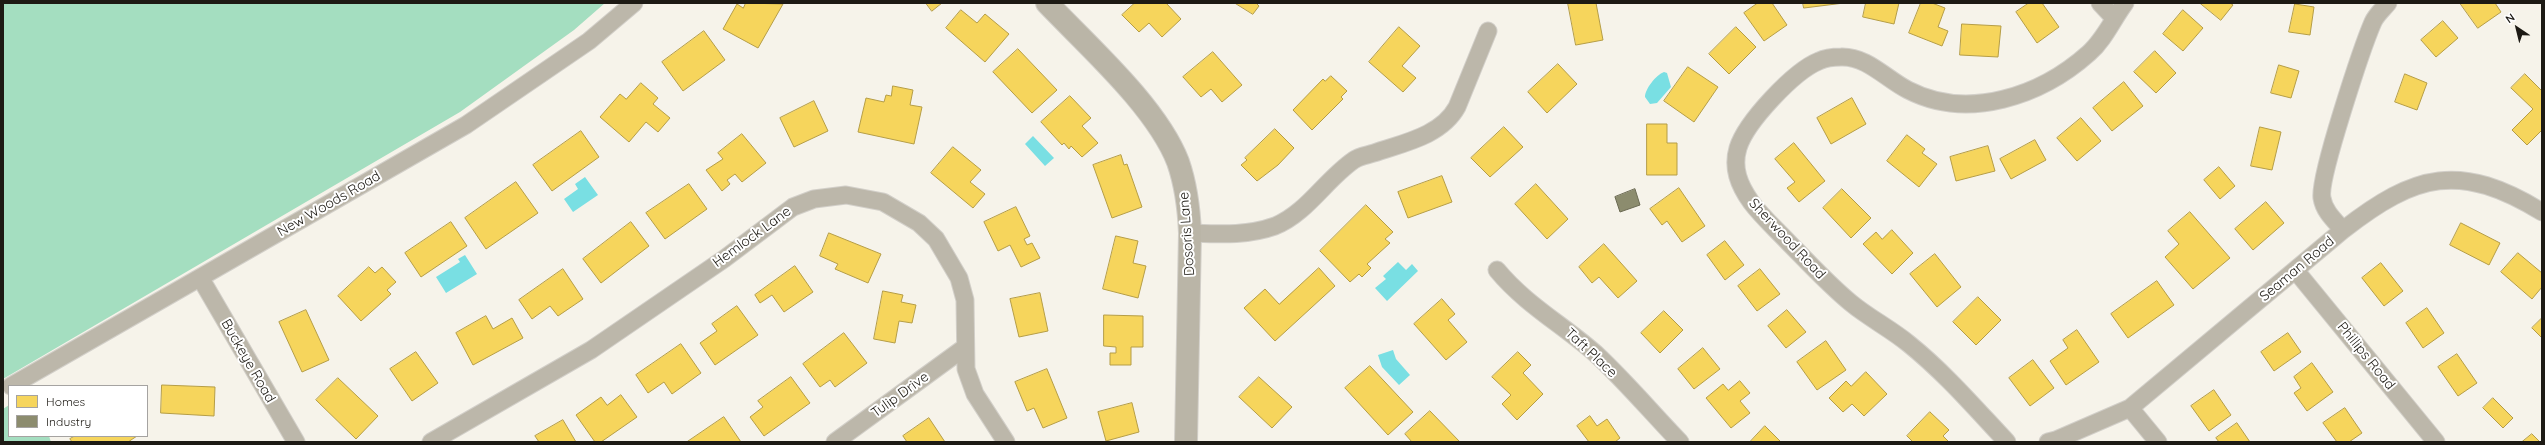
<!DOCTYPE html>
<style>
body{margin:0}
#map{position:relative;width:2545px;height:445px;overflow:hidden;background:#f6f3ea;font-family:Quicksand,sans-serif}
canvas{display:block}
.frame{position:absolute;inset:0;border:4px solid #1d1a14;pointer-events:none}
.legend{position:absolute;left:8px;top:385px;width:140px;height:52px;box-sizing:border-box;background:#fff;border:1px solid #a5a3a1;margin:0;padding:5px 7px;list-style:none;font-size:12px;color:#1d1a14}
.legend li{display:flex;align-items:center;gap:8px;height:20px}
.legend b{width:20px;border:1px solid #a5a3a1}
.north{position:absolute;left:2497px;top:8px;width:40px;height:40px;-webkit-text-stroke:3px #fff;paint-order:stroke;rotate:325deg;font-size:11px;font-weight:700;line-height:16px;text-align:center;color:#1d1a14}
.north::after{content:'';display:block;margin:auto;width:14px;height:18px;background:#1d1a14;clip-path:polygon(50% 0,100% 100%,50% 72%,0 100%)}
</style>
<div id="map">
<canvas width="2545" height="445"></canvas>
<div class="frame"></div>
<ul class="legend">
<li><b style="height:11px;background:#f6d55c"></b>Homes</li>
<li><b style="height:11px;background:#8c8c6e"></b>Industry</li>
</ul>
<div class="north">N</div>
</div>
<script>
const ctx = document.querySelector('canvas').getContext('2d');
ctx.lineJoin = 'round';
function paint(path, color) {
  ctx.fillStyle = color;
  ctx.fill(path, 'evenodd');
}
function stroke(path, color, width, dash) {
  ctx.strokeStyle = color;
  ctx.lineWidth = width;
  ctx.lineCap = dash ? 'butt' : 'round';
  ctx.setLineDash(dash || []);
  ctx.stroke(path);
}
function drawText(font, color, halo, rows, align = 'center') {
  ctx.font = font + ' Quicksand,sans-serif';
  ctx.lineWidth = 4;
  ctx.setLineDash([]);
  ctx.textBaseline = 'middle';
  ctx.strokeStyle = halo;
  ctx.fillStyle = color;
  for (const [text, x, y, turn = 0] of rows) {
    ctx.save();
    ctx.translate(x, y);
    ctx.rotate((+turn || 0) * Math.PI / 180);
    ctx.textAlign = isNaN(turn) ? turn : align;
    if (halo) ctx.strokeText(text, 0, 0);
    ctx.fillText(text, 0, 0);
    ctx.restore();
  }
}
const forest = new Path2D(`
 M3 3H605L574 30 460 112 3 379Z
 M9 405V436H49L51 442H3V409Z`);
const water = new Path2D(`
 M1664 72 1667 73 1671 87 1657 103 1650 104 1645 97C1645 89 1656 75 1664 72Z
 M1033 136 1054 158 1045 166 1025 144Z
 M585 177 598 195 573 212 564 199 578 189 575 184Z
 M465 255 477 274 446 293 436 277 460 262 458 259Z
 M1398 262 1406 270 1412 264 1418 271 1387 301 1375 288 1386 279 1383 276Z
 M1393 350 1396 359 1410 375 1399 385 1382 367 1378 355Z`);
const homes = new Path2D(`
 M746 3 783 4 758 48 723 29 737 4 743 8Z
 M926 3H942L932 11Z
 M1135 3H1166L1181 19 1162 37 1149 23 1139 32 1122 15Z
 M1235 3H1256L1259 6 1253 14Z
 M1568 3H1596L1603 40 1576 45Z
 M1758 3H1772L1787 25 1764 41 1744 13Z
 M1803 3H1844L1804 8Z
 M1866 3H1899L1894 24 1863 17Z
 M1921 3H1932L1945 8 1938 27 1948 31 1942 46 1909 33Z
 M2029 3H2042L2059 27 2037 43 2016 12Z
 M2200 3H2230L2233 5 2221 20Z
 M2460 3H2495L2501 12 2478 28Z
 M2295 4 2314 7 2310 35 2289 32Z
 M961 10 977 23 985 14 1009 34 985 62 946 28Z
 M2183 10 2203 28 2183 51 2163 34Z
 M2443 21 2458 38 2436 57 2421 40Z
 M1962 24 2001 26 1998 57 1960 55Z
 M1399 27 1420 46 1402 66 1416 78 1403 92 1369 62Z
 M1736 27 1756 47 1729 74 1709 54Z
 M704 31 725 60 683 91 662 62Z
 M1018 49 1057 90 1032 113 993 72Z
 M2155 51 2176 73 2156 93 2134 72Z
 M1213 52 1242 85 1222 102 1211 89 1201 97 1183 77Z
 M1558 64 1577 84 1547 113 1528 92Z
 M2279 65 2299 71 2291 98 2271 93Z
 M1688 67 1718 87 1694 122 1664 101Z
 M2405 74 2427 83 2417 110 2395 102Z
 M2525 74 2542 91V130L2527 145 2512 130 2533 109 2511 88Z
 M1331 76 1347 91 1341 97 1343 99 1312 130 1293 110 1323 79 1325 81Z
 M2124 82 2143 106 2112 131 2093 108Z
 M641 83 658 98 653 104 670 118 658 132 646 122 629 142 600 117 620 94 626 99Z
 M893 86 913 90 910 105 922 107 914 144 858 132 866 98 884 102 886 95 891 96Z
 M1070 96 1091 118 1082 126 1098 143 1082 157 1071 146 1069 149 1064 143 1062 145 1041 122Z
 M1852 98 1866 124 1831 144 1817 118Z
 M814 101 828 131 794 147 780 118Z
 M2081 118 2101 141 2077 161 2057 138Z
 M1647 124H1667V143H1677V175H1647Z
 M1504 127 1523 147 1490 177 1471 158Z
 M2260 127 2281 132 2272 170 2251 166Z
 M1275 129 1294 148 1278 165 1257 181 1241 165 1247 160 1245 158Z
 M581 131 599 157 552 191 533 165Z
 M742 134 766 163 742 182 735 174 727 180 730 184 722 191 706 170 723 159 718 153Z
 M1907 135 1925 149 1922 153 1937 164 1919 187 1887 161Z
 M2035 140 2046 160 2011 179 2000 159Z
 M1794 143 1825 181 1799 202 1787 188 1795 182 1775 159Z
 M1988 146 1995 171 1956 181 1950 157Z
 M953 147 981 170 970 182 985 194 973 208 931 173Z
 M1121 155 1124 165 1127 164 1142 207 1112 218 1093 165Z
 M2219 167 2235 186 2220 199 2204 180Z
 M1442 176 1452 202 1408 218 1398 192Z
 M516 182 538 213 486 249 465 218Z
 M689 184 707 209 665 239 646 213Z
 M1536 184 1568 219 1547 239 1515 204Z
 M1679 188 1705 226 1682 242 1667 221 1662 225 1650 209Z
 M1842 189 1871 218 1851 238 1823 208Z
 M2266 202 2284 223 2253 250 2235 229Z
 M1366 205 1393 232 1385 239 1390 243 1367 264 1371 268 1362 277 1359 274 1350 282 1320 251Z
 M1016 207 1030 236 1024 239 1027 245 1032 243 1040 258 1021 267 1010 245 998 251 984 222Z
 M2190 212 2230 258 2193 289 2165 257 2179 244 2168 231Z
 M451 222 467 246 421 277 405 253Z
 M631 222 649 246 601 283 583 259Z
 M2461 223 2500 243 2489 265 2450 245Z
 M1892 230 1913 253 1892 274 1863 244 1876 232 1882 239Z
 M829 233 881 254 868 283 835 269 838 264 820 256Z
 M1116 236 1138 241 1133 263 1146 266 1138 298 1103 289Z
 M1725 241 1744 265 1725 280 1707 255Z
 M1604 244 1637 281 1618 298 1599 277 1592 283 1579 267Z
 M2518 253 2542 273V287L2532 299 2501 272Z
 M1935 254 1961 287 1937 307 1910 274Z
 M2381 263 2403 291 2384 306 2362 278Z
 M795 266 813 292 784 312 772 295 760 303 755 295Z
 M369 267 375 273 382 267 396 282 387 290 391 294 361 321 338 296Z
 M1319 268 1335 286 1275 341 1244 308 1265 289 1279 304Z
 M563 269 583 299 558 316 550 306 532 319 519 300Z
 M1760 269 1780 294 1757 311 1738 286Z
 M2157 281 2174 305 2128 338 2111 314Z
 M883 291 903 295 901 302 916 305 912 323 899 321 895 343 874 339Z
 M1040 293 1048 331 1019 337 1010 299Z
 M1978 297 2001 320 1976 345 1953 322Z
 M1442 299 1455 314 1448 320 1467 342 1446 360 1414 324Z
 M737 306 758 335 715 365 700 343 717 331 712 324Z
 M2427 308 2444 333 2423 348 2406 323Z
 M306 310 329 360 302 372 279 322Z
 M1787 310 1806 332 1786 348 1768 326Z
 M1664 311 1683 330 1660 353 1641 333Z
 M1104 315 1143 316V347H1131V365H1110V353H1116V347L1104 346Z
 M486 316 493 329 512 318 523 338 473 365 456 333Z
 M2542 318V338L2532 328Z
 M2077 330 2099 362 2066 385 2050 361 2068 348 2063 340Z
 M844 333 867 363 835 387 830 380 820 387 803 364Z
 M2288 333 2301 352 2274 371 2261 352Z
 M1826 341 1846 370 1817 390 1797 362Z
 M681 344 701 373 672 394 664 382 648 393 636 375Z
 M1703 348 1720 369 1694 389 1678 369Z
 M416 352 438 383 412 401 390 369Z
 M1518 352 1531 365 1523 373 1543 394 1517 420 1502 404 1511 395 1492 377Z
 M2457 354 2477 383 2458 396 2438 367Z
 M2033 360 2054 388 2030 406 2009 378Z
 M2312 363 2333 392 2307 411 2294 393 2301 388 2294 377Z
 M1370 366 1413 412 1388 435 1345 388Z
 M1047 369 1067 418 1043 428 1034 408 1027 411 1015 382Z
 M1866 372 1887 394 1864 416 1852 404 1843 412 1829 398 1846 381 1851 386Z
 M791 377 810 403 764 436 750 417 763 407 758 401Z
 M1259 377 1292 407 1272 428 1239 397Z
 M338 378 378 416 356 439 316 400Z
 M1740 381 1750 393 1740 401 1750 413 1731 428 1706 398 1723 384 1728 390Z
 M162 385 215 387 214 416 161 413Z
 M2214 390 2231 415 2209 431 2191 406Z
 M621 395 637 417 601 442H595L576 415 601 397 607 405Z
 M2493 398 2513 418 2503 428 2483 408Z
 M1132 403 1139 432 1106 441 1098 412Z
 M2345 408 2362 433 2349 442H2337L2323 423Z
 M1430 411 1460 442H1412L1405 434Z
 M1930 412 1949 430 1943 436 1949 442H1913L1907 436Z
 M1590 416 1597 426 1607 419 1620 438 1615 442H1589L1577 426Z
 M724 417 741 442H687Z
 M929 418 945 442H907L903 436Z
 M563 420 576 442H539L535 436Z
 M2237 423 2250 442H2219L2216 438Z
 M1765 426 1781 442H1750Z
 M2532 434 2540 442H2522Z
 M75 436H137L128 442H72L70 439Z`);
const industry = new Path2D(`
 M1635 189 1640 205 1620 212 1615 197Z`);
const street = new Path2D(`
 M2100 3 2114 18
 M2343 230C2334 220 2324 211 2322 198 2318 179 2363 45 2373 22 2376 15 2383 9 2388 3
 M1190 233C1219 234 1247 236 1275 226 1307 213 1326 179 1354 160 1359 156 1368 155 1374 153 1403 143 1441 136 1457 107L1488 31
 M1497 270C1525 304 1563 325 1596 354 1626 382 1652 413 1680 442
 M2296 271 2436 442
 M201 279 296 442
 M11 386 466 125 589 41 634 3
 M2130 408 2158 442
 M431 442 591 350 724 259 793 207 814 199 846 195 883 202 919 223 936 239 959 278 965 300 966 369 975 394 1006 442
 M835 442 964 348
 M2007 442C1975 408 1945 373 1909 344 1891 329 1869 318 1851 303 1829 285 1810 264 1790 244 1777 230 1762 217 1751 202 1739 185 1732 168 1738 148 1746 122 1794 71 1819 61 1825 58 1834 57 1841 57 1867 56 1886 79 1908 90 1968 121 2041 96 2089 53 2104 40 2113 19 2125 3
 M2048 442 2056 440 2130 408 2343 230C2416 173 2460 162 2542 212`);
const secondary = new Path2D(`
 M1047 3C1088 46 1157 107 1178 162 1186 185 1189 209 1190 233L1186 442`);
const streetNames = [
 ["New Woods Road",329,204,-30],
 ["Dosoris Lane",1187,234,-94],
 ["Hemlock Lane",752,237,-36],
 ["Sherwood Road",1787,239,47],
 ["Seaman Road",2297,269,-40],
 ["Taft Place",1591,353,43],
 ["Phillips Road",2366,356,51],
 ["Buckeye Road",248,361,60],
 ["Tulip Drive",900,395,-36]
];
paint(forest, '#a4dec0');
paint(water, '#79dfe3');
paint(homes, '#f6d55c');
stroke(homes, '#b59d46', 1);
paint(industry, '#8c8c6e');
stroke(industry, '#6b6a53', 1);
stroke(street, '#d2cfc9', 19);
stroke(secondary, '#d2cfc9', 24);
stroke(street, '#bcb7aa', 17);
stroke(secondary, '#bab5a7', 22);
drawText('14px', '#1d1a14', '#fff', streetNames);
</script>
